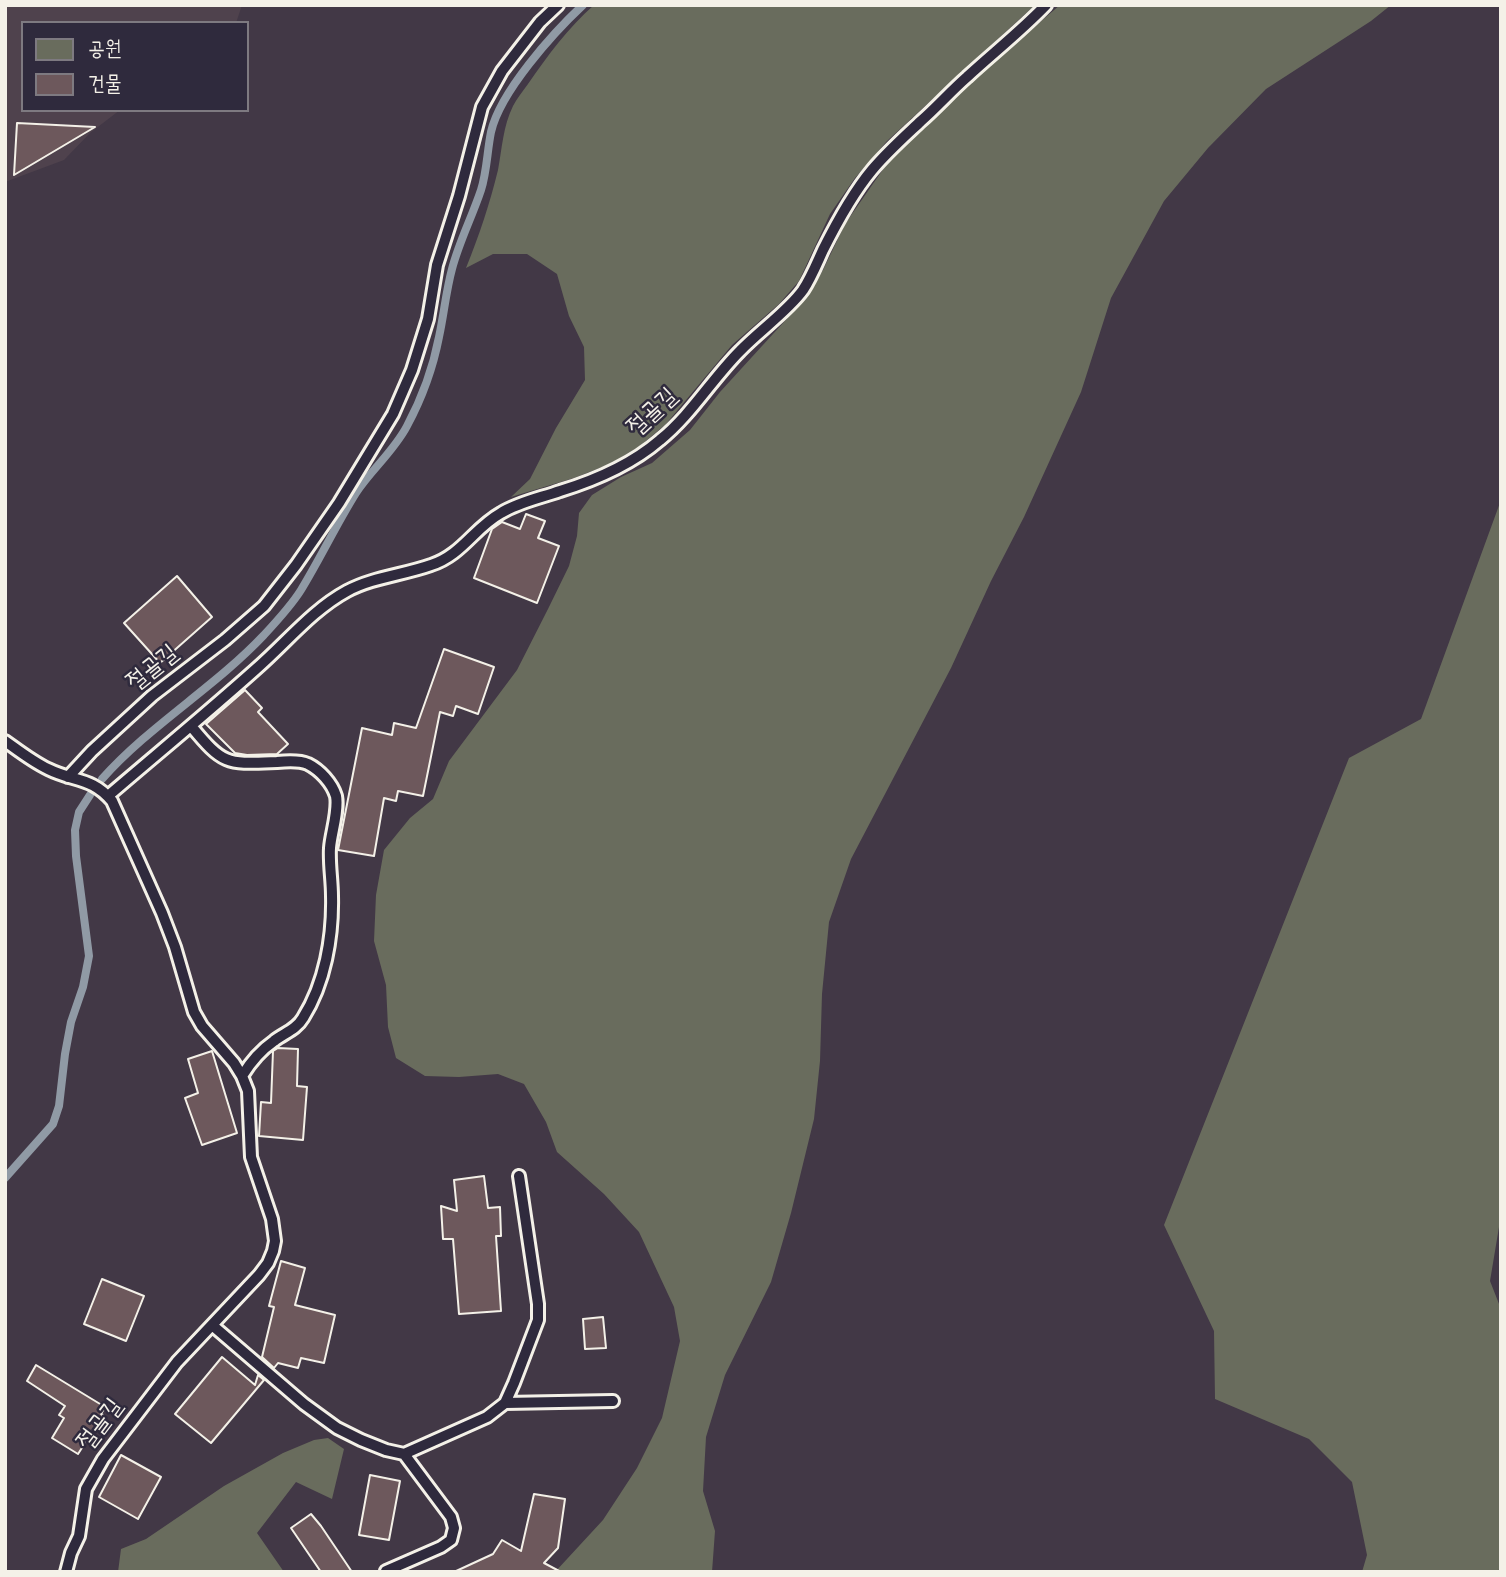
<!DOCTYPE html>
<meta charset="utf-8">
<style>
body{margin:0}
#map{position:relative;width:1506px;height:1577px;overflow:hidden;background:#423846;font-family:"Indie Flower","Poor Story",sans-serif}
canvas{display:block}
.frame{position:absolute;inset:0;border:7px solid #f4f1e8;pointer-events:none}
.legend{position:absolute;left:21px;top:21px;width:228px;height:91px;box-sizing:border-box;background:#2f2a3d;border:2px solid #7e7a81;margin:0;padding:9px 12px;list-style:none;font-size:21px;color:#f4f1e8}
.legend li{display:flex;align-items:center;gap:14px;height:35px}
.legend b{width:35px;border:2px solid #7e7a81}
</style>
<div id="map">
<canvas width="1506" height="1577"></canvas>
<div class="frame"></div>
<ul class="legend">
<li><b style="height:19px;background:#696c5d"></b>공원</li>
<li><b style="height:19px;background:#6d585c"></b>건물</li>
</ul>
</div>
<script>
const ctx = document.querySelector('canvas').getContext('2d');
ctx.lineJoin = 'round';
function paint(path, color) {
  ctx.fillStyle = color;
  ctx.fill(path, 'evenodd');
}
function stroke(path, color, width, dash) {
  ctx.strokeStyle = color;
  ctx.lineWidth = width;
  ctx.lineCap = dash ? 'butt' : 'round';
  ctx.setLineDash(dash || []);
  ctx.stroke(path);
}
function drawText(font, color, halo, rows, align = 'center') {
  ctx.font = font + ' "Indie Flower","Poor Story",sans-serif';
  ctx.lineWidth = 5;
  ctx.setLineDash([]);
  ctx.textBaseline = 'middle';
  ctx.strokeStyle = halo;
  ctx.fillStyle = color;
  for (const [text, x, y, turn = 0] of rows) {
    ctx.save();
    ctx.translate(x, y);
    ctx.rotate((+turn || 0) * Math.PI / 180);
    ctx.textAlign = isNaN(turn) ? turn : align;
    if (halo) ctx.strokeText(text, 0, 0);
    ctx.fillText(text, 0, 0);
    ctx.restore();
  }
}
const built = new Path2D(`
 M5 5H242L236 23H23V110H120L90 133 64 160 5 182Z`);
const green = new Path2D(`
 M594 5H1035L887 141 855 178 830 214 799 281 779 304 732 345 666 424 640 446 610 464 574 478 511 497 530 479 556 428 585 380 584 347 569 316 557 274 527 254H493L466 268C479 236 490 203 498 170 502 149 503 126 513 106 517 98 523 91 528 84 548 55 568 28 594 5Z
 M1060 5H1391L1371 21 1266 89 1208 148 1164 201 1111 298 1081 392 1024 517 991 581 951 668 851 859 829 922 822 994 820 1061 814 1119 791 1213 771 1282 725 1375 706 1437 703 1491 715 1531 712 1572H555L603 1520 637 1468 662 1418 680 1341 674 1307 639 1232 604 1194 557 1152 546 1122 524 1084 498 1074 459 1077 425 1076 396 1058 388 1027 386 985 374 941 376 895 384 850 410 818 433 799 449 761 517 670 548 609 569 566 577 536 579 513 592 495 621 477 652 463 690 430 720 392 804 300 823 270 845 224 893 155 975 77Z
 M1501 500V1215L1490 1281 1501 1309V1564L1498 1572H1362L1367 1555 1352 1482 1309 1439 1215 1399 1214 1331 1164 1225 1349 758 1421 719Z
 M328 1438 344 1449 332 1499 296 1482 257 1533 284 1572H118L121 1549 146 1539 224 1486 283 1453 314 1440Z`);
const stream = new Path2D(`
 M102 779C150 725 214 688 264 635 277 621 291 606 301 590 320 559 336 525 356 493 371 470 394 451 407 426 422 398 433 368 439 337 444 314 446 291 452 269 459 242 472 217 481 190 487 171 487 152 491 132 500 92 553 33 583 5
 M5 1178 53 1124 59 1106 65 1054 71 1022 83 987 89 956 76 856 75 830 79 812 90 795`);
const building = new Path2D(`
 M17 123 95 127 14 175Z
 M526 514 545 521 538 538 559 546 537 603 474 578 492 529 502 522 520 529Z
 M177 576 212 617 160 663 124 623Z
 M444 649 494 667 478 714 456 706 453 716 440 712 423 796 398 791 396 801 384 798 374 856 338 850 362 728 392 735 394 723 416 728Z
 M245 690 262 708 258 712 288 744 277 754 247 755 235 753 206 724Z
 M278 1048 298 1049 297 1086 307 1087 303 1140 259 1136 261 1102 271 1103 273 1051Z
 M212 1051 237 1133 202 1145 185 1098 198 1093 188 1059Z
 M484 1176 488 1208 500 1207 501 1236H496L501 1311 459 1314 453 1239H443L441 1206 457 1211 454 1180Z
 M281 1261 305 1268 295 1305 335 1315 324 1363 301 1358 298 1368 278 1363 274 1368 262 1357 274 1307 269 1306Z
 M102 1279 144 1296 126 1341 84 1324Z
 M603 1317 606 1348 585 1349 583 1319Z
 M222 1357 255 1385 258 1375 264 1380 211 1443 175 1414Z
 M36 1365 105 1407 101 1414 103 1415 78 1454 52 1438 64 1418 59 1415 65 1406 27 1381Z
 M121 1455 161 1477 138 1519 99 1497Z
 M370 1475 400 1481 389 1540 359 1535Z
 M534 1494 565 1499 558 1548 544 1563 561 1572H454L493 1554 502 1540 521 1551Z
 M311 1514 321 1526 352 1572H321L291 1528Z`);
const lane = new Path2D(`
 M191 726C224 766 227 764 277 762 287 761 299 760 308 764 320 770 332 783 336 796 339 811 331 833 330 848 329 864 332 880 332 896 333 937 325 983 303 1018 296 1030 284 1033 274 1041 261 1050 250 1063 242 1076
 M5 741C19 751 33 762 48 769 74 782 92 777 112 801L162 913 175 947 194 1012 202 1026 234 1063 242 1076 248 1091 251 1157 272 1219 275 1241 273 1251 268 1263 259 1275 177 1362 103 1459 86 1489 79 1536 71 1553 66 1572
 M68 777 92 751 152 696 225 640 264 606 296 565 339 503 393 414 412 370 428 319 437 265 459 196 482 107 502 71 540 22 558 5
 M108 796C157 754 208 712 256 669 286 643 312 610 347 591 373 577 403 575 431 565 462 555 474 528 501 513 519 502 540 498 560 491 596 480 631 465 660 440 691 415 712 379 740 351 758 332 789 310 803 290 811 278 817 263 823 250 837 222 852 194 872 170 887 152 904 137 921 121 937 107 951 91 967 77 993 53 1021 31 1046 5
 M212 1325 304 1404 337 1428 361 1440 386 1450 404 1454 487 1417 505 1403 514 1383 538 1320V1304L519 1176
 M505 1403 613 1401
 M386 1571 441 1547 451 1540 454 1528 451 1517 404 1454`);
const streetNames = [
 ["절골길",654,414,-43],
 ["절골길",154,670,-39],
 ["절골길",102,1426,-53]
];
paint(built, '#4f424d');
paint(green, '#696c5d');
stroke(stream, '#909aa5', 8);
paint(building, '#6d585c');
stroke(building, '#f4f1e8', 2);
stroke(lane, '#f4f1e8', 16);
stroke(lane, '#2f2a3d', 10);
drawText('24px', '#f4f1e8', '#2f2a3d', streetNames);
</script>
